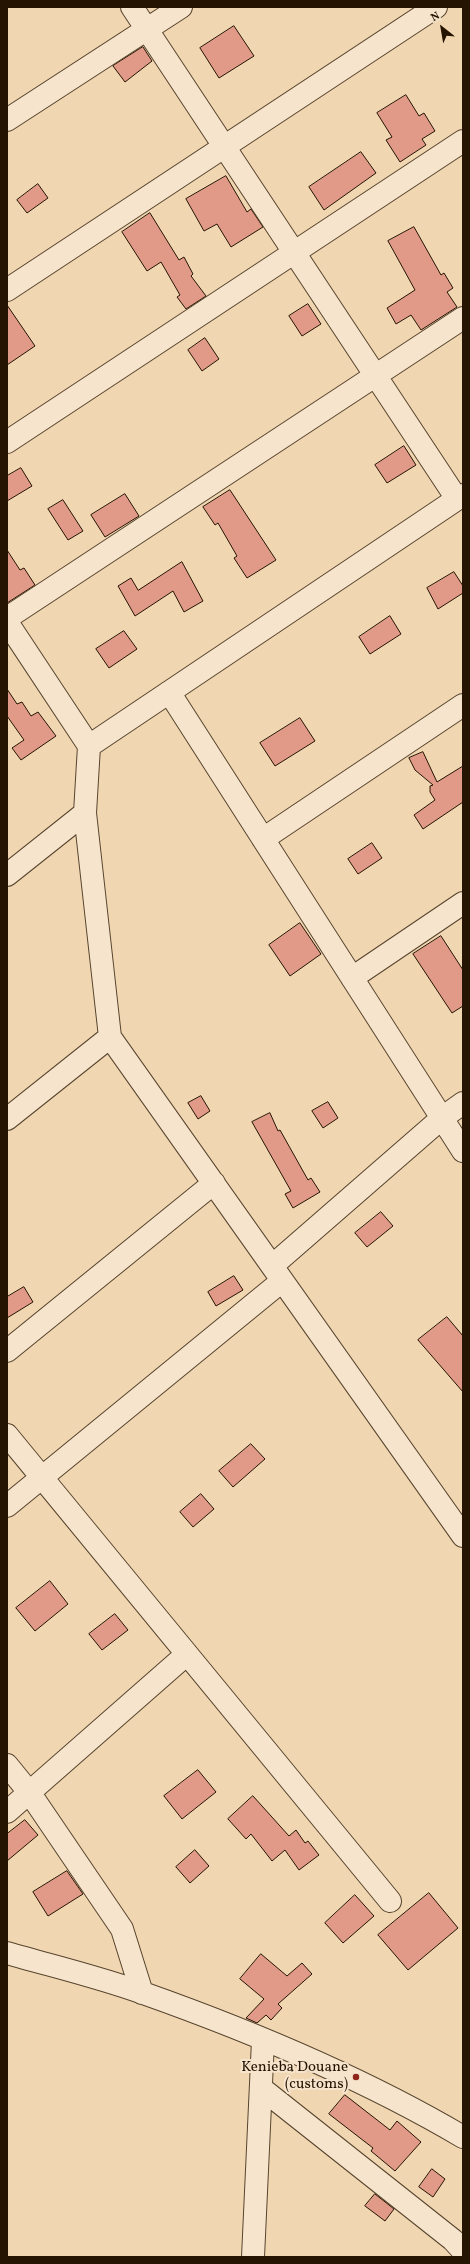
<!DOCTYPE html>
<style>
body{margin:0}
#map{position:relative;width:470px;height:2264px;overflow:hidden;background:#f1d6b2;font-family:Vollkorn,serif}
canvas{display:block}
.frame{position:absolute;inset:0;border:8px solid #241401;pointer-events:none}
.north{position:absolute;left:422px;top:8px;width:40px;height:40px;-webkit-text-stroke:3px #f6e4cd;paint-order:stroke;rotate:329deg;font-size:11px;font-weight:700;line-height:16px;text-align:center;color:#241401}
.north::after{content:'';display:block;margin:auto;width:14px;height:18px;background:#241401;clip-path:polygon(50% 0,100% 100%,50% 72%,0 100%)}
</style>
<div id="map">
<canvas width="470" height="2264"></canvas>
<div class="frame"></div>
<div class="north">N</div>
</div>
<script>
const ctx = document.querySelector('canvas').getContext('2d');
ctx.lineJoin = 'round';
function paint(path, color) {
  ctx.fillStyle = color;
  ctx.fill(path, 'evenodd');
}
function stroke(path, color, width, dash) {
  ctx.strokeStyle = color;
  ctx.lineWidth = width;
  ctx.lineCap = dash ? 'butt' : 'round';
  ctx.setLineDash(dash || []);
  ctx.stroke(path);
}
function drawText(font, color, halo, rows, align = 'center') {
  ctx.font = font + ' Vollkorn,serif';
  ctx.lineWidth = 4;
  ctx.setLineDash([]);
  ctx.textBaseline = 'middle';
  ctx.strokeStyle = halo;
  ctx.fillStyle = color;
  for (const [text, x, y, turn = 0] of rows) {
    ctx.save();
    ctx.translate(x, y);
    ctx.rotate((+turn || 0) * Math.PI / 180);
    ctx.textAlign = isNaN(turn) ? turn : align;
    if (halo) ctx.strokeText(text, 0, 0);
    ctx.fillText(text, 0, 0);
    ctx.restore();
  }
}
const building = new Path2D(`
 M234 26 254 56 219 78 200 48Z
 M143 47 152 61 125 82 113 66Z
 M406 95 419 116 424 113 435 131 422 139 426 145 400 162 386 140 392 137 377 113Z
 M361 152 376 173 324 210 309 187Z
 M226 176 247 212 251 209 263 227 231 247 217 224 204 231 186 199Z
 M38 184 48 198 27 213 17 200Z
 M150 213 179 260 184 257 193 274 191 276 206 296 186 309 177 297 180 295 161 262 147 271 122 232Z
 M414 227 441 275 444 273 453 288 447 292 457 307 421 330 411 315 396 324 387 308 415 290 388 241Z
 M308 304 321 324 302 336 289 316Z
 M7 305 35 346 7 365Z
 M205 338 219 359 202 371 188 350Z
 M404 446 416 465 387 483 375 465Z
 M21 468 32 486 7 501V476Z
 M230 490 276 560 247 578 234 558 237 556 218 523 215 525 203 507Z
 M125 494 139 516 105 537 91 515Z
 M63 500 83 531 68 540 48 509Z
 M7 550 20 570 24 568 35 585 7 603Z
 M182 562 203 601 184 612 173 591 135 616 118 586 131 578 138 590Z
 M454 572 463 586V593L438 609 427 588Z
 M390 616 401 634 370 654 359 637Z
 M124 631 137 649 109 668 96 649Z
 M7 689 17 704 22 702 31 716 38 712 56 736 21 760 12 748 24 740 7 716Z
 M300 718 315 741 275 766 260 743Z
 M423 752 437 782 463 766V802L423 829 414 815 435 800 430 792V786L433 785 415 770 409 758Z
 M372 843 382 858 358 874 348 859Z
 M300 923 321 954 290 976 269 945Z
 M441 936 463 970V1006L452 1013 413 954Z
 M201 1096 210 1111 198 1119 188 1103Z
 M328 1102 338 1118 323 1128 312 1111Z
 M270 1113 278 1131 280 1130 308 1180 311 1178 320 1192 293 1208 285 1194 291 1191 252 1122Z
 M381 1212 393 1226 367 1247 355 1233Z
 M234 1276 243 1290 216 1306 208 1292Z
 M24 1287 33 1302 7 1318V1297Z
 M447 1317 463 1336V1392L418 1340Z
 M251 1444 265 1459 233 1487 219 1471Z
 M201 1494 214 1509 193 1527 180 1512Z
 M50 1581 68 1604 35 1631 16 1608Z
 M115 1614 128 1630 102 1650 89 1634Z
 M198 1770 216 1792 182 1819 164 1796Z
 M253 1796 289 1836 296 1830 305 1843 308 1841 319 1855 299 1870 285 1850 272 1861 251 1834 246 1839 228 1819Z
 M25 1820 38 1835 7 1861V1834Z
 M195 1850 209 1866 190 1883 176 1867Z
 M67 1871 83 1894 48 1916 33 1892Z
 M429 1893 458 1928 408 1970 378 1935Z
 M355 1895 374 1916 343 1943 325 1923Z
 M261 1954 287 1976 302 1963 312 1974 278 2004 282 2008 271 2020 266 2015 257 2023 246 2018 264 1999 240 1979Z
 M345 2095 390 2130 397 2121 421 2142 395 2171 371 2151 373 2148 329 2114Z
 M432 2169 445 2179 433 2197 419 2187Z
 M375 2194 394 2209 385 2221 365 2206Z`);
const minor = new Path2D(`
 M132 7 457 499
 M7 120 181 7
 M7 290 436 7
 M7 442 463 141
 M7 618 463 318
 M7 622 89 746 85 813 110 1037 463 1536
 M169 692 463 1151
 M89 746 463 495
 M263 839 463 705
 M7 875 85 813
 M352 978 463 903
 M7 1119 110 1037
 M272 1266 442 1118 463 1103
 M7 1351 214 1183
 M7 1435 390 1901
 M7 1506 282 1281
 M7 1765 29 1792 122 1929 142 1993
 M7 1812 187 1654
 M7 1953C52 1966 99 1977 143 1993 253 2032 363 2078 463 2137
 M261 2088 453 2240 463 2251
 M253 2257 263 2040`);
const markers = [
 [356,2077,4,"#8f2418"]
];
const poiNames = [
 ["Kenieba Douane",348,2068],
 ["(customs)",348,2085]
];
paint(building, '#e29a88');
stroke(building, '#241401', 1);
stroke(minor, '#57442d', 24);
stroke(minor, '#f6e4cd', 22);
for (const [x, y, r, color] of markers) {
  const dot = new Path2D();
  dot.arc(x, y, r, 0, 2 * Math.PI);
  ctx.fillStyle = color;
  ctx.fill(dot);
  stroke(dot, '#f6e4cd', 1.5);
}
drawText('15px', '#241401', '#f6e4cd', poiNames, 'right');
</script>
